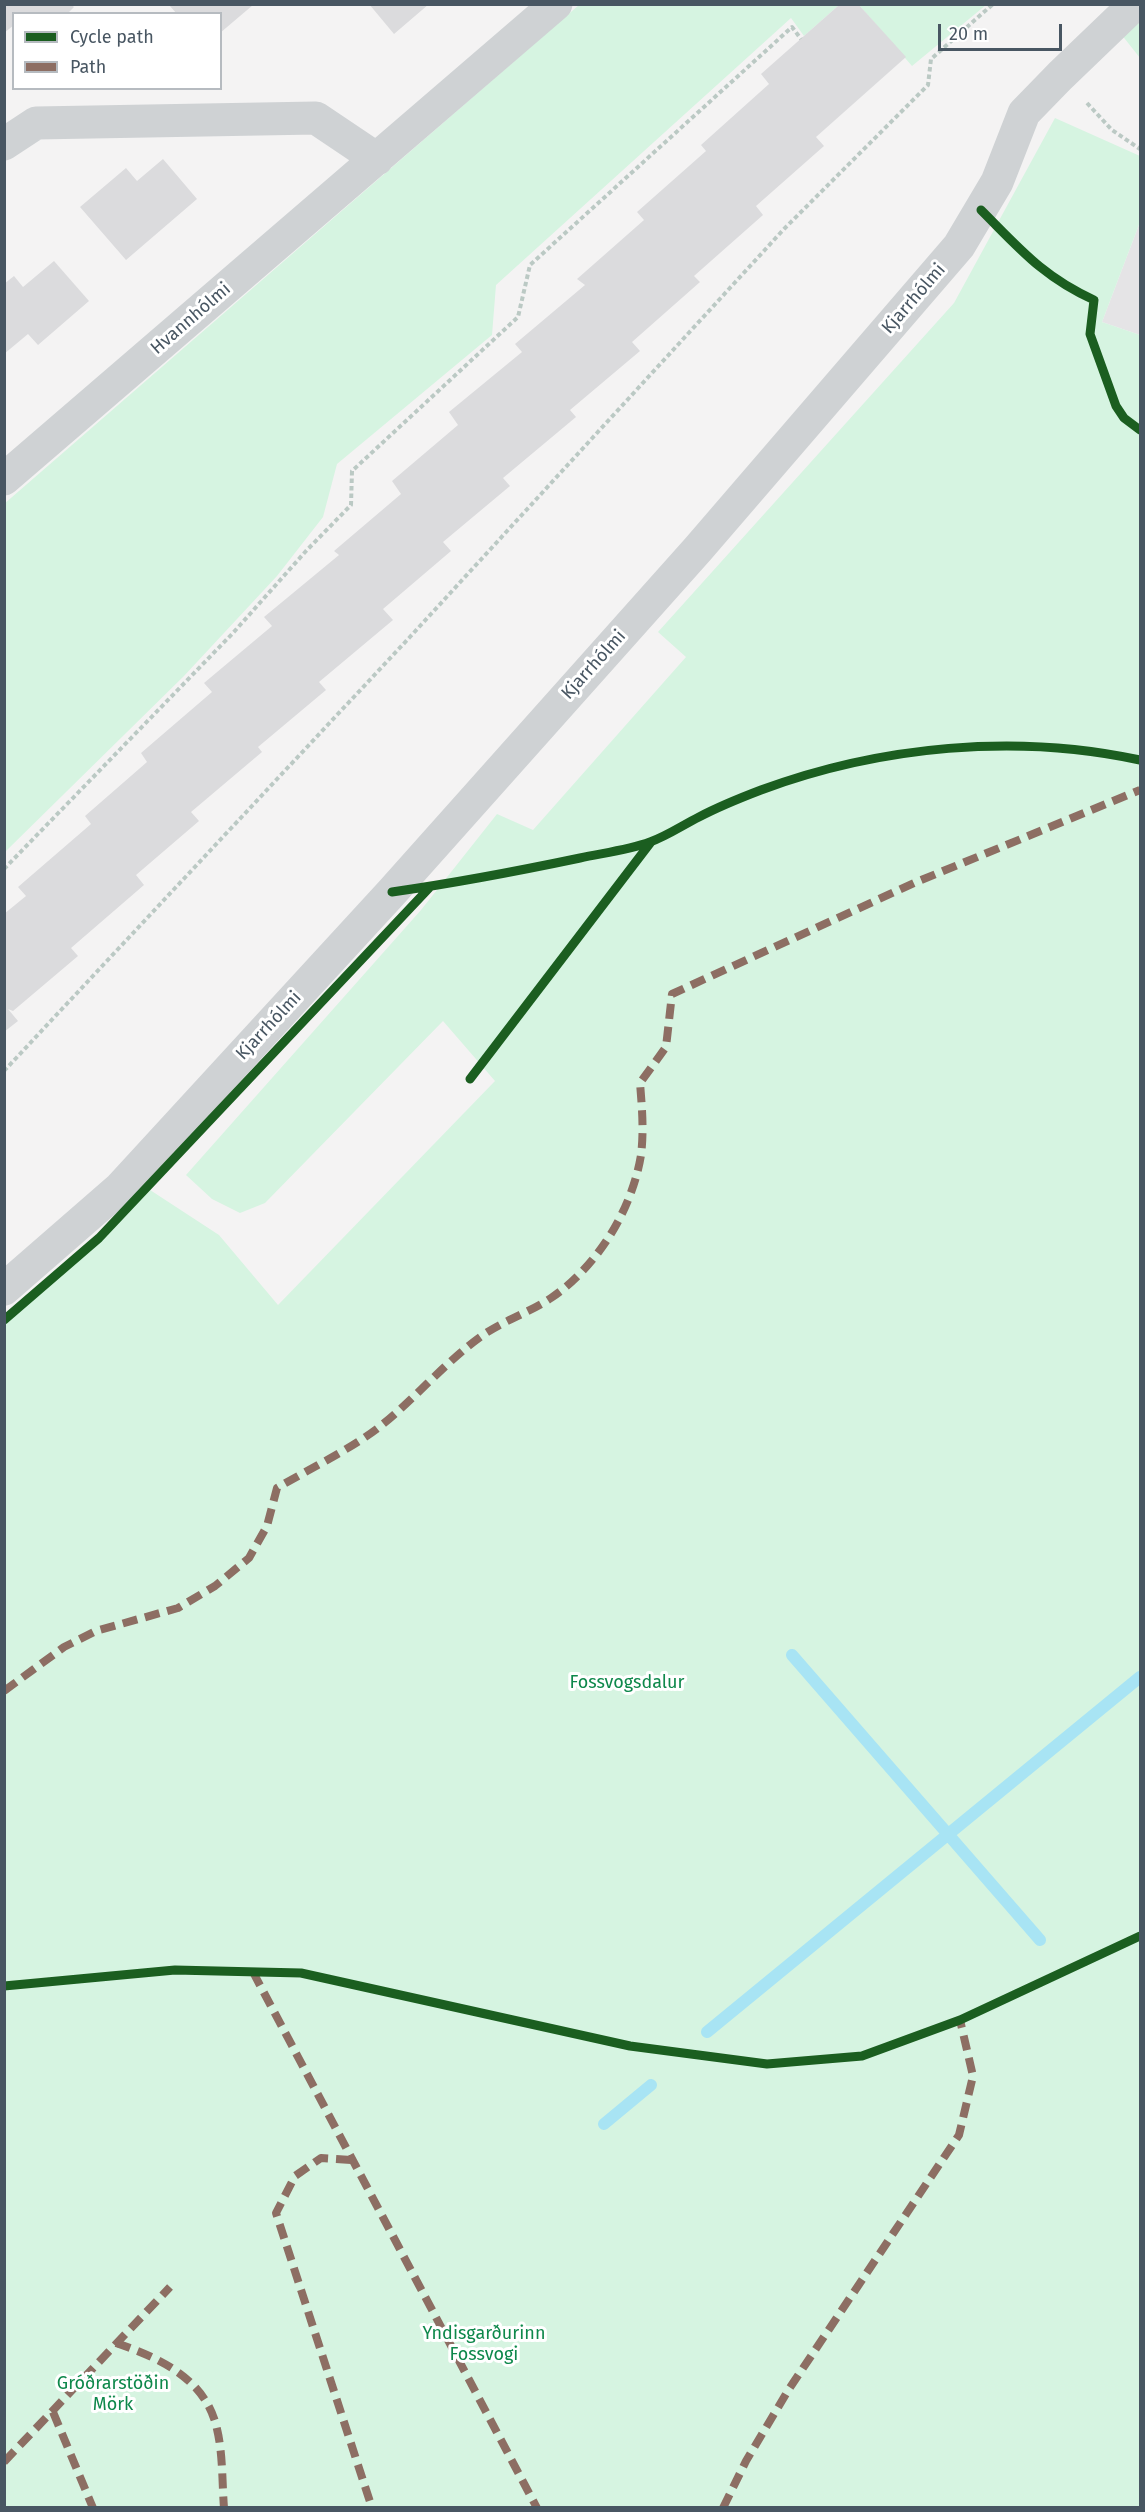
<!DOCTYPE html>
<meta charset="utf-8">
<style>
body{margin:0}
#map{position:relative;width:1145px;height:2512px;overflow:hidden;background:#f4f3f3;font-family:"Fira Sans",sans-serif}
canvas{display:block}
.frame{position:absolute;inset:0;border:6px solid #485662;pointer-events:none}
.legend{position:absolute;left:12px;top:12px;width:210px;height:78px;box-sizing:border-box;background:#fff;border:2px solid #b6bbc0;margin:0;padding:8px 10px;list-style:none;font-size:18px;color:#485662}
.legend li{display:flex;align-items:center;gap:12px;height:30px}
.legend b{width:30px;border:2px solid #b6bbc0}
.scale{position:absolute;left:938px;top:24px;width:124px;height:27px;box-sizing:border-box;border:3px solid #485662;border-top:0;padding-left:8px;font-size:18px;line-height:21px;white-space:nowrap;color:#485662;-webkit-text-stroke:4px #fff;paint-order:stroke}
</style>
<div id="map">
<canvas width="1145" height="2512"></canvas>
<div class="frame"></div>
<ul class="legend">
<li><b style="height:8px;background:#1b5e20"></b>Cycle path</li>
<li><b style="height:8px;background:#8d6e63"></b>Path</li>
</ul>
<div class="scale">20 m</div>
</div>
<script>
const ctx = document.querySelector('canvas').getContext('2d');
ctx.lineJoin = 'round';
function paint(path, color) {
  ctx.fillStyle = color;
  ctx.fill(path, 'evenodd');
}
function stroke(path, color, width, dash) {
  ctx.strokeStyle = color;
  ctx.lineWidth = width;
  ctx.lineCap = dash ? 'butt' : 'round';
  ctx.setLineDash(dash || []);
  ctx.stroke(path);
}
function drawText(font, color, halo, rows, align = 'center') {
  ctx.font = font + ' "Fira Sans",sans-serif';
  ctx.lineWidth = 6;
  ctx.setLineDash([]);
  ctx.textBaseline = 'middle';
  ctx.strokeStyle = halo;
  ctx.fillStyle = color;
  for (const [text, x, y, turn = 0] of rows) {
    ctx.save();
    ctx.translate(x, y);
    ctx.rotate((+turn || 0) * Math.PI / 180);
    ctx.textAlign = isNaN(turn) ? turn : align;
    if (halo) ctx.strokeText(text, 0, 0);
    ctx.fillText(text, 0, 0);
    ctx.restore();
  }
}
const education = new Path2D(`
 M1140 222V335L1102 322Z`);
const green = new Path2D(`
 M579 5H839L804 36 791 18 496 285 492 335 337 464 323 517 277 576 184 676 5 852 4 504Z
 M859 5H986L912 66Z
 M1140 18V58L1121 34Z
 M1055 118 1140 156V222L1102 322 1140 335V2507H5V1320L99 1238 147 1188 219 1235 278 1305 495 1081 443 1021 265 1203 240 1213 212 1199 186 1175 421 910 497 814 533 830 686 657 658 632 954 303Z`);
const stream = new Path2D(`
 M792 1655 1040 1940
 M707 2032 1140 1677
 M604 2124 651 2085`);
const building = new Path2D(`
 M4 4H71L74 7 67 14H14V25L4 33Z
 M369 4H429L394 34Z
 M169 5H253L220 33V14H177Z
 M839 5H859L906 57 816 137 824 146 756 206 763 215 694 276 700 282 632 342 640 351 570 410 576 417 503 478 510 486 443 542 451 551 383 609 393 620 319 682 326 690 258 747 262 752 191 812 199 821 136 875 144 885 71 948 78 956 13 1011 8 1009 18 1021 4 1032V914L26 896 18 887 91 824 85 816 147 762 141 753 212 692 204 683 272 626 264 617 339 555 334 551 401 494 392 481 458 425 449 412 522 352 515 344 585 285 577 279 644 220 637 212 706 151 701 145 769 84 761 74Z
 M163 159 197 199 126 260 80 207 126 168 137 181Z
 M54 261 89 301 38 345 28 334 4 354V284L14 276 23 287Z`);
const path = new Path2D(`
 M1087 103 1112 130 1140 149
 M4 869 233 633 306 551 351 505 352 471 518 317 530 265 792 27 801 39
 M4 1071 409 638 784 229 928 85 931 59 993 4`);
const street = new Path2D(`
 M4 144 36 123 316 118 377 159
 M4 479 556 4
 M4 1289 120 1188 392 892 698 549 959 246 997 182 1024 113 1060 76 1135 4`);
const quiet = new Path2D(`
 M4 1691 64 1647 96 1631 178 1608 215 1586 249 1558 267 1526 277 1488C309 1469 349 1450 378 1428 414 1400 446 1361 483 1335 505 1320 530 1312 551 1298 597 1267 632 1210 641 1155 644 1131 642 1107 640 1083L666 1047 672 994 914 883 1140 790
 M253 1972 537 2508
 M351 2160 321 2158 295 2176 276 2213 372 2508
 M116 2343C160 2358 206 2379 217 2429 223 2454 222 2482 224 2508
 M53 2412 93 2508
 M4 2462 170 2287
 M723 2508 746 2461 789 2389 959 2135 973 2076 960 2020`);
const cycleway = new Path2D(`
 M981 210C1019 248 1043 277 1094 300L1090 334 1116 406 1124 418 1140 430
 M392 892C455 883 518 871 580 858 603 853 628 850 650 842 667 836 683 825 699 817 718 807 740 798 761 790 880 746 1016 733 1140 760
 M470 1079 651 842
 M4 1320 99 1238 431 886
 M4 1986 175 1970 301 1973 630 2046 767 2064 862 2056 960 2020 1140 1936`);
const streetNames = [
 ["Kjarrhólmi",914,299,-49],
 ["Hvannhólmi",191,319,-41],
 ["Kjarrhólmi",594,665,-48],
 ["Kjarrhólmi",269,1026,-47]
];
const parkNames = [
 ["Fossvogsdalur",627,1683],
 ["Yndisgarðurinn",484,2334],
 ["Fossvogi",484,2355],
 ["Gróðrarstöðin",113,2384],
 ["Mörk",113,2405]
];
paint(education, '#e5e4e6');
paint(green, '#d6f4e1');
stroke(stream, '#a8e4f4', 12);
paint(building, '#dbdbdd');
stroke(path, '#bbc9c4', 4, [4.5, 3]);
stroke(street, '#cfd2d4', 33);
stroke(quiet, '#8d6e63', 8, [15, 8]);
stroke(cycleway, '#1b5e20', 9);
drawText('18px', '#485662', '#fff', streetNames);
drawText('18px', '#0e884b', '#fff', parkNames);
</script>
